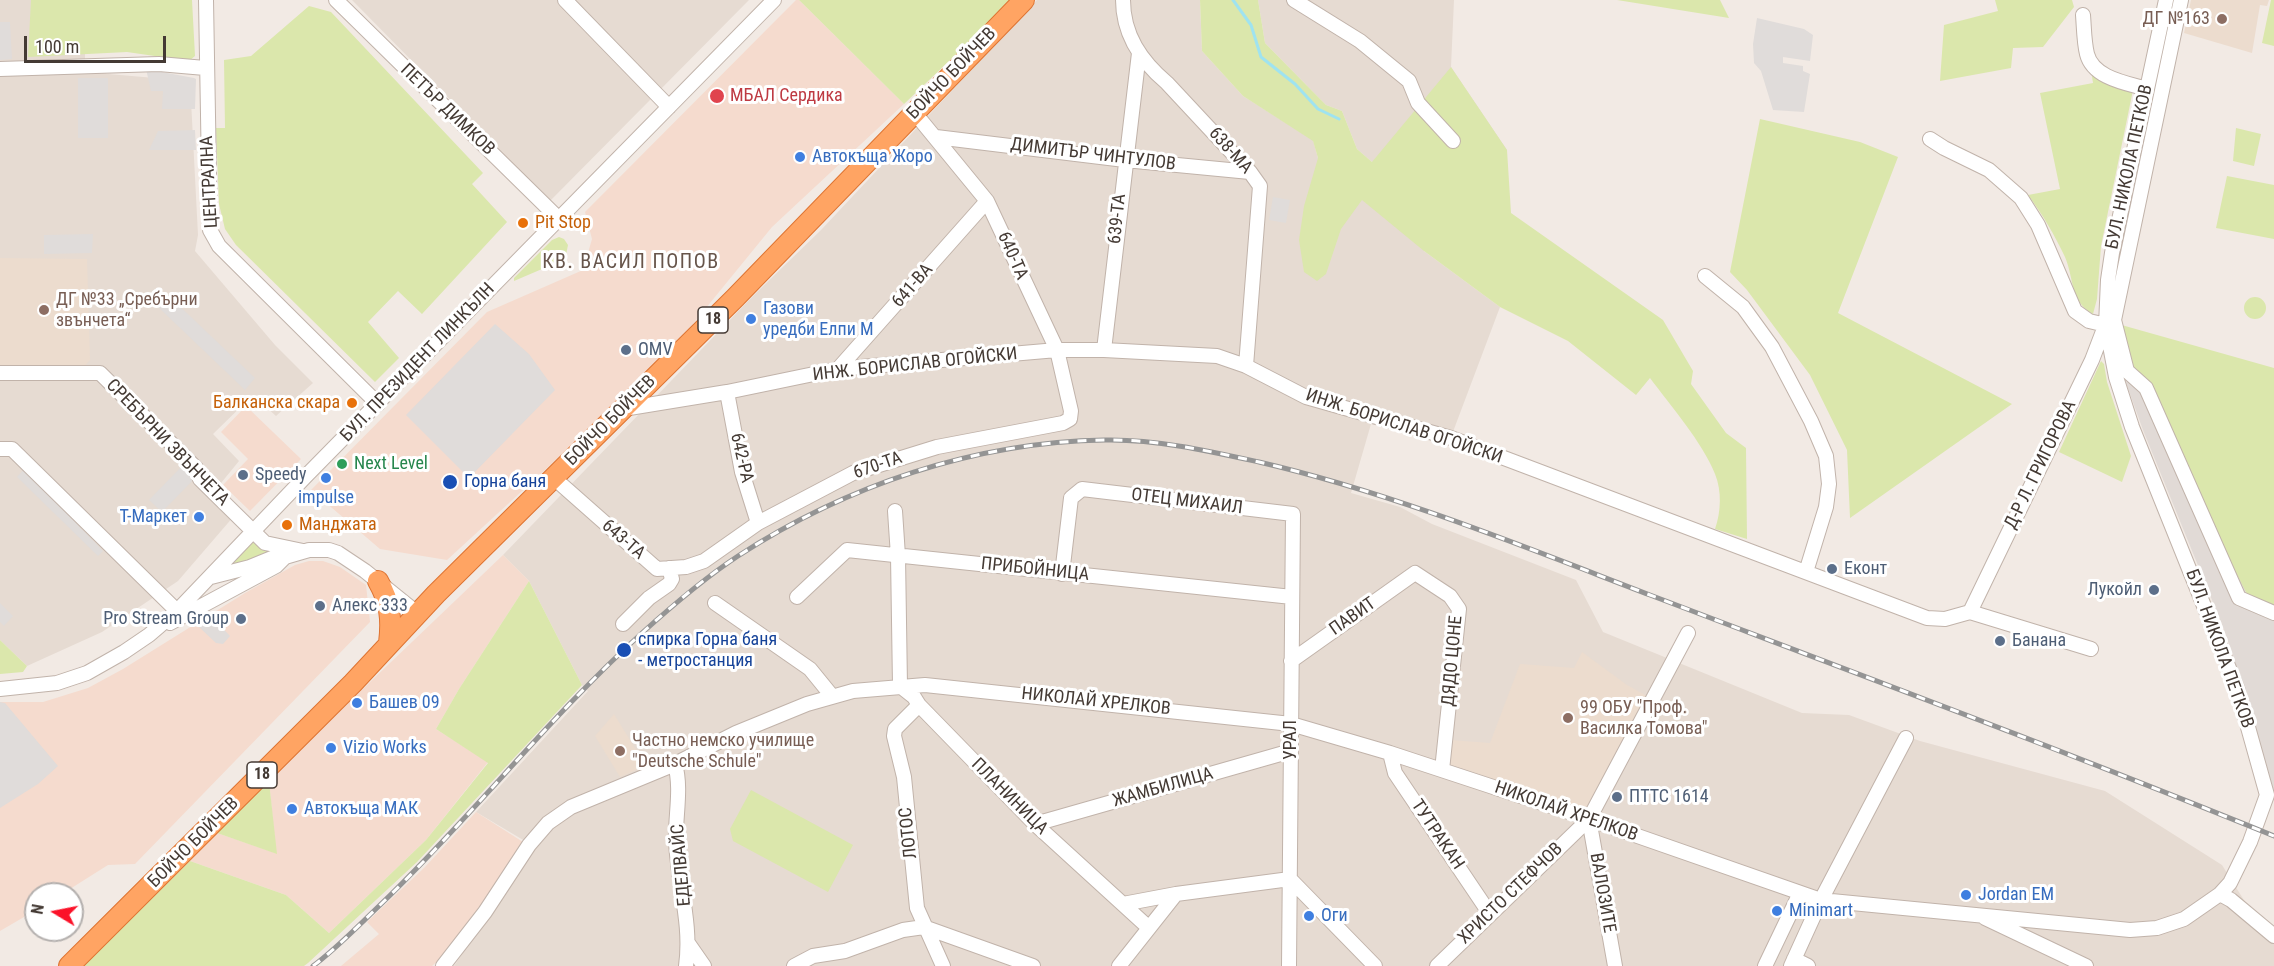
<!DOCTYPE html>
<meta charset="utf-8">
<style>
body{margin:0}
#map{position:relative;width:2274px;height:966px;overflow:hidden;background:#f2eae4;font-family:"Roboto Condensed",sans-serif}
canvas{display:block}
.north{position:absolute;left:24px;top:882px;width:60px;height:60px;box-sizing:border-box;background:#fff;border:2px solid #b4b0ae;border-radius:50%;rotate:280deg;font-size:16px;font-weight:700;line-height:24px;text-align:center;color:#443a34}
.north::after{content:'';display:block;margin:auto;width:21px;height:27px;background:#fb1229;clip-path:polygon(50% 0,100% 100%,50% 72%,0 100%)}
.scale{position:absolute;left:24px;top:36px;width:142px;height:27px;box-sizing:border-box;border:3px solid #443a34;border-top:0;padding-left:8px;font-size:18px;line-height:21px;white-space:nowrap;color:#443a34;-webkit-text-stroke:4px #fff;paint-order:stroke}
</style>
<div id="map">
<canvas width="2274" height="966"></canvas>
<div class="north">N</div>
<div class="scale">100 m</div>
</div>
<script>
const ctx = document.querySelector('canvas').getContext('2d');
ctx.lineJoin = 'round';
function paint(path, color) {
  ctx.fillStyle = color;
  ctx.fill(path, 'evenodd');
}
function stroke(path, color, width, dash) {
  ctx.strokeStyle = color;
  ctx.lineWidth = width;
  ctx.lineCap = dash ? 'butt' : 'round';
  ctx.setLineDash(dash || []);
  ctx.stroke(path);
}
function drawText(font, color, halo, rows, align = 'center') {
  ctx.font = font + ' "Roboto Condensed",sans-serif';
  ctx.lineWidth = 6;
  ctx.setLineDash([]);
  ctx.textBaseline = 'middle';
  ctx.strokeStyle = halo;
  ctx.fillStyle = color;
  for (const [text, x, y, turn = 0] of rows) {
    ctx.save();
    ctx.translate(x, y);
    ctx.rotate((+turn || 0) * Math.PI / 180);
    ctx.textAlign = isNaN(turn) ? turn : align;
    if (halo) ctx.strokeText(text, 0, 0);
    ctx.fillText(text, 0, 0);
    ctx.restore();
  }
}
const residential = new Path2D(`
 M0 0H85V72L190 81 198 235 195 251 275 345 313 383 276 416 253 395 213 434 239 461 217 488 240 509 178 581 102 632 27 666 0 640Z
 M352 0H749L550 201Z
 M1037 0H1200L1202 51 1243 96 1313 140 1318 158 1372 162 1357 149 1342 111 1326 105 1265 43 1258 0H1454L1451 67 1507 150 1424 251 1500 307 1448 445 1371 424 1351 493 1400 507 1432 524 1576 580 1603 632 1802 713 1849 715 1920 741 2105 791 2222 865 2247 905 2274 927V966H454L535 847 476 812 588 691 582 685 529 581 503 555 754 295 821 230Z`);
const commercial = new Path2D(`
 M796 0H799L904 104 772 227 688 330 595 424 447 560 380 549 311 490 487 312 583 270 592 239 585 212Z
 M246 406 301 459 250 511 223 485 248 459 221 432Z
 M503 555 529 581 459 689 436 729 488 762 426 840 329 933 286 895 190 861 217 833 276 853 269 781 300 749Z
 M309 561H323L340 567 366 585 370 622 135 864 108 865 62 894H36V910L0 931V702H43L88 688 123 669 245 593 295 565Z
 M476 812 523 842 508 863 492 893 451 949 432 966H341L379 934 367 922 425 867Z`);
const industrial = new Path2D(`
 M2129 366 2274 368V792L2244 688 2223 627 2143 430 2126 383Z`);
const education = new Path2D(`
 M2191 0H2269L2267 6 2260 5 2252 53 2184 33Z
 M0 258 87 259 90 360 84 367H0Z
 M1582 652 1627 685 1649 697 1586 813 1449 764 1450 740 1490 743 1520 664 1574 668Z
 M614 714 646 766 620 777 595 736Z`);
const green = new Path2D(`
 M31 0H192L195 56 189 61 127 52 28 57Z
 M799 0H1011L1012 1 904 104Z
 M1200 0H1258L1265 43 1326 105 1342 111 1357 149 1372 162 1451 67 1507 150 1511 213 1663 320 1693 371 1691 384 1726 433 1746 448 1747 539 1715 529C1721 512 1722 491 1715 474 1703 443 1670 405 1650 378L1636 395 1568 341 1500 307 1424 251 1362 200 1341 229 1326 274 1317 281 1304 272 1299 240 1304 206 1318 158 1313 141 1243 96 1202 51Z
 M1617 0H1720L1729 18Z
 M1995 0H2072L2074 7 2043 47 2013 48 2011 68 1940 81 1944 25 1998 11Z
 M2271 0H2274V46L2262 43Z
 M309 6 331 12 483 173 472 184 507 222 422 314 398 291 368 322 399 358 375 382 236 245 225 229 219 204 216 128H225L224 60 251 56Z
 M2091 70 2133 90 2101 246 2097 299 2093 314C2070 302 2074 278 2065 257 2054 234 2043 215 2028 195L2060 189 2040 93 2093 83Z
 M1760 119 1860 142 1898 157 1838 313 2012 404 1850 518 1847 450 1810 375 1747 290 1730 272Z
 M2236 128 2261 134 2254 166 2233 161Z
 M2227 176 2274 185V239L2216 228Z
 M559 237 564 239 568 245 566 255 542 269 514 281V278L552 240Z
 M2244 308a11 11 0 1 1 22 0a11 11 0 1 1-22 0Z
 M2118 324 2274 368V607L2247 594 2129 366Z
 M2101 361 2104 364 2107 382 2131 456 2122 482 2059 452Z
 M253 542 263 550 274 553 230 566Z
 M529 581 582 685 417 862 308 963 304 966H83L190 861 286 895 329 933 426 840 488 763 436 729 459 689Z
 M0 640 27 666 23 672 0 674Z
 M269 781 277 854 217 833Z
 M751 790 853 845 828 892 733 841 730 829Z`);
const parking = new Path2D(`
 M1757 18 1804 29 1813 35 1810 61 1783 57V63L1803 66V71L1810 74 1804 112 1773 110 1761 71 1754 63 1753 44Z
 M0 22H10L12 59 0 60Z
 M146 69 194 78 196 79 195 109H162L163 91H151Z
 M78 78H108V138H78Z
 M195 130 196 150H149L158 131Z
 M1273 197 1290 200 1286 223 1269 220Z
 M93 234 92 253 44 254V235Z
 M168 295 255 378 245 390 157 306Z
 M495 324 529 354 555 390 469 478 406 415Z
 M183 465 196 477 162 512 149 500Z
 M24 469 103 551 98 556 17 477Z
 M0 603 13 616 4 626 0 622Z
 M213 618 230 636 223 644 216 643 199 627Z
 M0 702 5 703 58 766 38 784 0 808Z`);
const stream = new Path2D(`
 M1233 0 1251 25 1261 57 1295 84 1318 109 1339 119`);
const minor = new Path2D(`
 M206 0 210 230 219 246 378 404
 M336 0 559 219
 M565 0 669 107
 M1123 0C1123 35 1141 61 1167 83L1250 172 1260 186 1246 366
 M1294 0 1360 41 1409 81 1418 103 1453 141
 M2181 0 2114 320 2127 371 2146 388 2239 598 2274 613
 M2083 15C2084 27 2084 42 2087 54 2093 78 2126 83 2147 89
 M0 69 159 64 205 68
 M936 137 1125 160 1250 172
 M1930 139 1944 148 1989 170 2021 198 2038 225 2075 311 2089 321 2106 325
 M1705 276 1743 307 1772 347 1811 421 1826 456 1829 484 1826 507 1806 572
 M1104 350 1139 53
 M838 369 987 201
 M0 373H100L196 468 200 479 265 543 303 551
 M727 392 742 472 758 523
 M623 409 727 392 838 369 1057 350H1104L1217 356 1246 366 1306 397 1451 438 1927 618 1945 619 1970 612 2091 649
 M0 449H12L177 611
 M554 478 657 569 686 567 704 561 758 523 853 473 937 447 1063 423 1070 419 1071 411 1057 350 987 201 914 112
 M895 511 898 556 900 686
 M1062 574 1071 498 1082 489 1293 514 1289 966
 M211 577 250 567 272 558 285 557 309 550H329L338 553 365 571 417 613
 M797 597 847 550 1292 597
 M715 603 810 669 832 696
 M1970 612 2092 360 2105 326
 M170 623 276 566 285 557
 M623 624 649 598 669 584 672 579 669 568
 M1291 661 1415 573 1450 596 1459 609 1442 770
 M900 686 914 697 919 705 1035 824 1149 928
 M0 689 57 683 87 673 124 652 149 635 177 611 305 477 774 0
 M919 705 895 729 894 736 904 777 917 908 943 966
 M1390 753 1395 773 1490 914
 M675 764C682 789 675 816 676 842 678 884 692 924 686 966
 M1589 819 1615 966
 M1035 824 1291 751
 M1290 879 1375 966
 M2220 894 2231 900 2274 936
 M1123 904 1176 894 1290 879
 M1985 918 2086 966
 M688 943 704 966
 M1794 959 1808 966
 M443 966 485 912 529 845 548 823 571 807 675 764 736 733 807 704 853 691 925 685 1291 724 1390 753 1563 810 1821 900 2130 930 2157 928 2184 919 2220 894 2230 883 2250 842 2267 795 2237 688 2132 427 2116 377 2106 325 2108 280 2112 253 2166 0
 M794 966 813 956 845 951 903 930 924 927 1033 966
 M1119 966 1176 894
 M1437 966 1589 819 1688 633
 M1765 966 1800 893
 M1791 966 1821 900 1906 738`);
const highway = new Path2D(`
 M378 581C390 602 392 619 389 643
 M69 966 353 683 436 594 735 298 1024 0`);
const rail = new Path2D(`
 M313 966C337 948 358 926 379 906 471 818 548 718 642 633 673 605 703 579 738 556 847 485 975 442 1105 440 1156 439 1209 451 1259 462 1393 493 1522 546 1650 595 1858 674 2067 752 2274 836`);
const markers = [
 [2222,19,6,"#8d6e63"],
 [717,96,8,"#e0444e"],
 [800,157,6,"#3f7fe0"],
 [523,223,6,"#e8710a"],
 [44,310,6,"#8d6e63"],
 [751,319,6,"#3f7fe0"],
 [626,350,6,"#5c6f8a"],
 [352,403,6,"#e8710a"],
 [342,464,6,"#2e9e5b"],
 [243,475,6,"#5c6f8a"],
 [326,478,6,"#3f7fe0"],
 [450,482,8,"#1a4fb4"],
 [199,517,6,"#3f7fe0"],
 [287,525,6,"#e8710a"],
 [1832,569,6,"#5c6f8a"],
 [2154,590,6,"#5c6f8a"],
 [320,606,6,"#5c6f8a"],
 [241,619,6,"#5c6f8a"],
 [2000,641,6,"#5c6f8a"],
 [624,650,8,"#1a4fb4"],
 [357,703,6,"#3f7fe0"],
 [1568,718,6,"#8d6e63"],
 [331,748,6,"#3f7fe0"],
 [620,751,6,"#8d6e63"],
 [1617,797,6,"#5c6f8a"],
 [292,809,6,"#3f7fe0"],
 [1966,895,6,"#3f7fe0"],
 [1777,911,6,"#3f7fe0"],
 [1309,916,6,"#3f7fe0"]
];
const shields = [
 [713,320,30],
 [262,775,30]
];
const shieldNames = [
 ["18",713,320],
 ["18",262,775]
];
const educationNames = [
 ["ДГ №163",2210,19,"right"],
 ["ДГ №33 „Сребърни",56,300],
 ["звънчета“",56,321],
 ["99 ОБУ \"Проф.",1580,708],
 ["Василка Томова\"",1580,729],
 ["Частно немско училище",632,741],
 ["\"Deutsche Schule\"",632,762]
];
const streetNames = [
 ["БОЙЧО БОЙЧЕВ",952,74,-46],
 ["ПЕТЪР ДИМКОВ",447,110,44],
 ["638-МА",1230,151,48],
 ["ДИМИТЪР ЧИНТУЛОВ",1093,155,7],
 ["БУЛ. НИКОЛА ПЕТКОВ",2130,167,-78],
 ["ЦЕНТРАЛНА",210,182,-93],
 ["639-ТА",1118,219,-84],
 ["640-ТА",1012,256,66],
 ["641-ВА",913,286,-49],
 ["БУЛ. ПРЕЗИДЕНТ ЛИНКЪЛН",418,363,-46],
 ["ИНЖ. БОРИСЛАВ ОГОЙСКИ",915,365,-6],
 ["БОЙЧО БОЙЧЕВ",611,421,-45],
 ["ИНЖ. БОРИСЛАВ ОГОЙСКИ",1404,427,18],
 ["СРЕБЪРНИ ЗВЪНЧЕТА",167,443,46],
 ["642-РА",741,458,77],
 ["Д-Р Л. ГРИГОРОВА",2041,465,-64],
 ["670-ТА",878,466,-19],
 ["ОТЕЦ МИХАИЛ",1187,502,7],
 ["643-ТА",623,540,41],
 ["ПРИБОЙНИЦА",1035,570,6],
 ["ПАВИТ",1353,617,-35],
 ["БУЛ. НИКОЛА ПЕТКОВ",2219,649,70],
 ["ДЯДО ЦОНЕ",1453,661,-85],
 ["НИКОЛАЙ ХРЕЛКОВ",1096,702,6],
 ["УРАЛ",1291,740,-90],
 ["ЖАМБИЛИЦА",1163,788,-16],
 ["ПЛАНИНИЦА",1009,797,45],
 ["НИКОЛАЙ ХРЕЛКОВ",1566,812,19],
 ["ЛОТОС",909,833,-96],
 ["ТУТРАКАН",1437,835,56],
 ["БОЙЧО БОЙЧЕВ",194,843,-45],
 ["ЕДЕЛВАЙС",682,865,-95],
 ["ВАЛОЗИТЕ",1602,893,80],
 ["ХРИСТО СТЕФЧОВ",1511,894,-44]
];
const healthNames = [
 ["МБАЛ Сердика",730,96]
];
const shopNames = [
 ["Автокъща Жоро",812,157],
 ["Газови",763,309],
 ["уредби Елпи М",763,330],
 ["impulse",326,498,"center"],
 ["Т-Маркет",187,517,"right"],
 ["Башев 09",369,703],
 ["Vizio Works",343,748],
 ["Автокъща МАК",304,809],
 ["Jordan EM",1978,895],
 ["Minimart",1789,911],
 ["Оги",1321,916]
];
const foodNames = [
 ["Pit Stop",535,223],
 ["Балканска скара",340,403,"right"],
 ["Манджата",299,525]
];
const serviceNames = [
 ["OMV",638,350],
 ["Speedy",255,475],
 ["Еконт",1844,569],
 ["Лукойл",2142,590,"right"],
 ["Алекс 333",332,606],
 ["Pro Stream Group",229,619,"right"],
 ["Банана",2012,641],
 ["ПТТС 1614",1629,797]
];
const leisureNames = [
 ["Next Level",354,464]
];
const transitNames = [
 ["Горна баня",464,482],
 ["спирка Горна баня",638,640],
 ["- метростанция",638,661]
];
const neighbourhoodNames = [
 ["КВ. ВАСИЛ ПОПОВ",631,263]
];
paint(residential, '#e6dbd2');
paint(commercial, '#f5dbce');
paint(industrial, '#e1dad6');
paint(education, '#ecdcce');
paint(green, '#dbe7ac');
paint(parking, '#e0dcda');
stroke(stream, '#9fe3f0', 3);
stroke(minor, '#c1b3aa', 16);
stroke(highway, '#de7432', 22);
stroke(minor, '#fff', 14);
stroke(highway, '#ffa463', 20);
stroke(rail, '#949494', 5);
stroke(rail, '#fff', 3, [9]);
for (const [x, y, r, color] of markers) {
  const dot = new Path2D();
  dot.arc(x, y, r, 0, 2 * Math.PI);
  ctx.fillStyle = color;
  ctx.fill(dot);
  stroke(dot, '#fff', 2);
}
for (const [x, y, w] of shields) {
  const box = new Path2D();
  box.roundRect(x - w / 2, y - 13, w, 26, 4.5);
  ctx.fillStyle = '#fff';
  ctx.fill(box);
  stroke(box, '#443a34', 1.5);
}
drawText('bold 16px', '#443a34', null, shieldNames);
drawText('18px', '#785e54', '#fff', educationNames, 'left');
drawText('18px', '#443a34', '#fff', streetNames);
drawText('18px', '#be3a42', '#fff', healthNames, 'left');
drawText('18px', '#366cbe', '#fff', shopNames, 'left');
drawText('18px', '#c56008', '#fff', foodNames, 'left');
drawText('18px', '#4e5e75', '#fff', serviceNames, 'left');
drawText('18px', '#27864d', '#fff', leisureNames, 'left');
drawText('18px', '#164399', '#fff', transitNames, 'left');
ctx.letterSpacing = '1.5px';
drawText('20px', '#67554b', '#fff', neighbourhoodNames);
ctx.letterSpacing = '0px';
</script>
